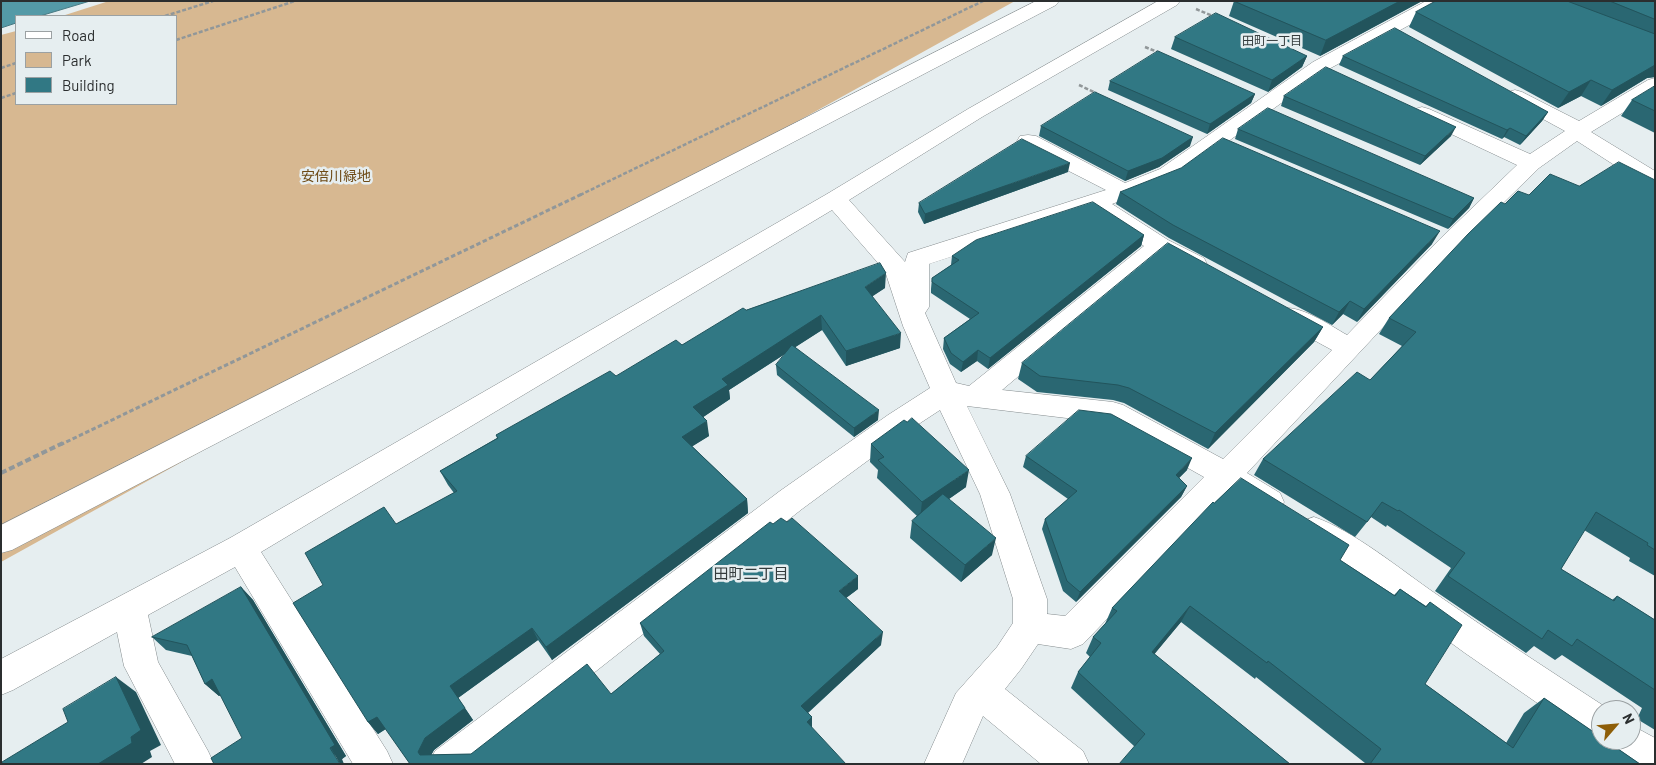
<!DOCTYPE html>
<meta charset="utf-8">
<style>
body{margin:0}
#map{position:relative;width:1656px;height:765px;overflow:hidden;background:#e6eef0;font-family:Barlow,sans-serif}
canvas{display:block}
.frame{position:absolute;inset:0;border:2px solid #2b2e2f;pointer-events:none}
.legend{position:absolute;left:15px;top:15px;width:162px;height:90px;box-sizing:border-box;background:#e6eef0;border:1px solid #9ba1a3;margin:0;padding:6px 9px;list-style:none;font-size:15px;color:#2b2e2f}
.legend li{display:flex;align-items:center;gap:10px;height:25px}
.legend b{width:25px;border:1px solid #9ba1a3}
.north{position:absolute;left:1591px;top:700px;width:50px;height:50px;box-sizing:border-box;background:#e6eef0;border:1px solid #9ba1a3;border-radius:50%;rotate:63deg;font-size:14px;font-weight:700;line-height:20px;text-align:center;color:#2b2e2f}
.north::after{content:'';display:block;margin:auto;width:18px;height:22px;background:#8e5e08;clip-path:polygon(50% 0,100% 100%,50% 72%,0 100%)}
</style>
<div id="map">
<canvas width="1656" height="765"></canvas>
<div class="frame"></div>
<ul class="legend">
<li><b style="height:6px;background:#fff"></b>Road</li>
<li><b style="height:14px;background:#d7b891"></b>Park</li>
<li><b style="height:14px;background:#317884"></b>Building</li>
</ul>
<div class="north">N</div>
</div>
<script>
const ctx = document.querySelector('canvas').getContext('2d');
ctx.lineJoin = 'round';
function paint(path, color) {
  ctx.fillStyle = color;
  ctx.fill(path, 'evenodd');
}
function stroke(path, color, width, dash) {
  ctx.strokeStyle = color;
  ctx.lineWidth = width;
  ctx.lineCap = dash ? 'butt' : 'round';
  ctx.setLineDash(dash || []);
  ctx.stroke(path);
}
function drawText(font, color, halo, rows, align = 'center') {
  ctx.font = font + ' Barlow,"Noto Sans JP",sans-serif';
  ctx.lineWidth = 5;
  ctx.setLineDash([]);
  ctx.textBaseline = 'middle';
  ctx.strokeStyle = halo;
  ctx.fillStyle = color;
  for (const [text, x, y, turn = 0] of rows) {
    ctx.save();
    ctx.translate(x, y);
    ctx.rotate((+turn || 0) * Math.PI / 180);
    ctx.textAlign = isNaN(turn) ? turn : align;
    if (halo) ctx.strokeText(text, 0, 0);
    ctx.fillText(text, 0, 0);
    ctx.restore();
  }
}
const green = new Path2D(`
 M109 1H1015L1 562V35L16 31V104H176V16H62Z`);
const water = new Path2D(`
 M1 1H90L40 16H16V23L1 28Z`);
const pathFar2 = new Path2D(`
 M1196 9 1215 17
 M165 16 213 1
 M176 40 295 1
 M1145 47 1160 53
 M1 68 16 63
 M1079 85 1096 93
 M1 98 16 93
 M580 195 983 1`);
const pathFar1 = new Path2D(`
 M60 445 582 194`);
const path = new Path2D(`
 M1 473 63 443`);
const minor = new Path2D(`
 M1036 1H1059L1056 5 12 550 1 553V525Z
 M1158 1H1180L1177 5 982 117 849 200 905 262 908 253 1106 190 1020 146 1017 141 1020 136 1028 135 1036 136 1125 183 1160 169 1313 62 1426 1H1449L1446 5 1327 70 1176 179 1112 204 1168 240 1204 258 1207 264 1204 270C1188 274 1175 264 1162 256L1002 390 1113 402 1123 405 1223 459 1332 350 1279 321 1275 315 1279 309C1299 303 1329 325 1347 335L1440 239 1517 165 1415 117 1412 113 1415 109 1422 107 1429 109 1530 154 1565 131 1508 100 1505 96 1508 92 1515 90 1522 92 1579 121 1648 80 1655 78V93L1591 132 1655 171V188L1647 186 1577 141 1539 168 1456 249 1247 473 1280 493 1284 502 1280 511 1269 515 1258 511 1228 492 1083 644 1071 649 1038 644 1021 669 1005 689 1083 751 1089 764H1041L983 716 962 764H924L956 693 997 647 1013 623V599L980 494 940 410 908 431 802 509 478 764H429L435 751 780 491 888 415 930 388 903 326 885 271 832 210 261 552 387 751 393 764H353L235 567 148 615 158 662 208 751 214 764H175L124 666 117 632 13 690 1 695V659L230 538 827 194 968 109ZM1091 211 1144 246 969 386 956 383 925 313 929 307V264ZM967 406 1108 423 1204 477 1065 616 1047 614V599L1010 494Z
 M1314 517C1353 530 1401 570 1436 594 1493 634 1552 672 1610 710H1601V740H1631V725L1655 738V764C1631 764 1616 765 1606 741L1601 743 1588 738 1465 653 1351 570 1303 539 1298 530 1303 521Z`);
const wall = new Path2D(`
 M1234 1H1422L1320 56 1229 16Z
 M1436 1H1655V77L1647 78 1601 106 1581 96 1558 108 1409 27 1416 12Z
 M1175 37 1307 56 1302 67 1268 92 1171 49Z
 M1343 56 1548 112 1542 121 1520 145 1504 137 1502 139 1339 65Z
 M1110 81 1255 94 1251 103 1207 134 1108 90Z
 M1655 86V133L1621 116 1632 100Z
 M1284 96 1451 136 1420 165 1281 106Z
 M1041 126 1190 146 1159 167 1125 181 1039 136Z
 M1238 129 1474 198 1469 208 1448 229 1235 139Z
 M1068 172 924 224 918 212 919 203Z
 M1655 180V576L1629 561 1630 558 1584 530 1561 569 1612 600 1617 596 1655 620V730L1637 719 1642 708 1562 655 1555 660 1534 646 1526 653 1435 591 1451 568 1387 525 1386 527 1371 517 1355 537 1254 475 1263 459 1370 380 1402 346 1379 334 1389 318 1505 204 1529 195 1579 186Z
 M1120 192 1432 244 1357 322 1343 314 1332 325 1169 238 1116 204Z
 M1144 235 1141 246 988 369 977 361 961 372 950 364 943 349 944 338 970 319 931 293V289L932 278 951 265 952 256Z
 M885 288 872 296 900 348 846 366 822 330 795 347 878 420 854 437 777 375 776 365 785 354 729 390 730 399 703 417 709 436 692 446 747 499 748 513 552 660 538 640 458 698 473 720 434 750 431 755 471 754 611 694 660 654 644 636 640 623 858 589 846 598 881 645 808 713 410 764 386 729 378 734 368 722 323 585 396 524 454 493 448 485 440 471 497 438 496 435 682 345 746 310Z
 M1323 327 1314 342 1208 449 1124 403 1113 400 1037 392 1018 379 1022 363Z
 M871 444 966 487 949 499 992 555 961 582 910 538 912 521 917 516 877 478 878 470 870 462Z
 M1026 456 1187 470 1179 478 1187 486 1181 497 1076 602 1063 591 1042 529 1045 519 1068 499 1023 467Z
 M1214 503 1340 560 1394 595 1400 589 1426 606 1430 602 1425 684 1506 743 1524 713 1544 698 1640 764H1364L1365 763 1256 677 1255 679 1181 622 1154 654 1290 764 1134 746 1071 688 1078 672 1090 657 1086 653 1093 637 1105 624 1112 608Z
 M241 587 253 600 346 756 342 759 221 695 219 696 205 684 192 656 166 650 152 637Z`);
const shadedWall = new Path2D(`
 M1400 1H1422L1320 56 1326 40Z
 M1307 56 1302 67 1268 92 1272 80Z
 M1655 65V77L1647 78 1601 106 1612 90Z
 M1591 80 1581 96 1558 108 1569 92Z
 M1255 94 1251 103 1207 134 1210 124Z
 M1548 112 1542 121 1520 145 1526 136Z
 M1456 127 1451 136 1420 165 1425 156Z
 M1510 128 1504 137 1502 139 1507 130Z
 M1193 137 1190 146 1159 167 1125 181 1128 171Z
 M1070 163 1068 172 924 224 925 214Z
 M1474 198 1469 208 1448 229 1453 219Z
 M1440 231 1432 244 1357 322 1364 309Z
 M1144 235 1141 246 988 369 990 358Z
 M886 273 885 288 864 302 865 287Z
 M1350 301 1343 314 1332 325 1339 312Z
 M821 315 822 330 729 390 730 399 696 422 693 407 722 379Z
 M1323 327 1314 342 1208 449 1215 433Z
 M901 333 900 348 846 366V351Z
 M978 350 977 361 961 372 963 362Z
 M879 410 878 420 854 437V428Z
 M707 421 709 436 685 451 682 437Z
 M1192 458 1187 470 1171 486 1176 475Z
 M969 470 966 487 920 519 922 502Z
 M1187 486 1181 497 1076 602 1080 592Z
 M747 499 748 513 552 660 546 647Z
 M996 538 992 555 961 582 965 565Z
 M858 576V589L838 604 839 591Z
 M241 587 253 600 346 756 342 759 344 764H340Z
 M1190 606 1181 622 1143 668 1152 652Z
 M532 628 538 640 458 698 450 686Z
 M883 632 881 645 802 718 801 706Z
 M116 677 136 692 161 745 150 751 152 757 141 764H98Z
 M212 679 226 691 219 696 205 684Z
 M465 708 473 720 434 750 427 763 418 752 425 738Z
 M377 717 387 728 378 734 368 722Z
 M812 717V729L807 722Z`);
const building = new Path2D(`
 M1234 1H1400L1326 40Z
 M1436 1H1567L1655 34V65L1612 90 1591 80 1569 92 1416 12Z
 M1610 1H1655V19Z
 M1216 13 1307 56 1272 80 1175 37Z
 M1395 28 1548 112 1526 136 1510 128 1507 130 1343 56Z
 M1158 51 1255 94 1210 124 1110 81Z
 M1326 67 1456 127 1425 156 1284 96Z
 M1655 86V111L1632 100Z
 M1095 92 1193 137 1162 158 1128 171 1041 126Z
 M1268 108 1474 198 1453 219 1238 129Z
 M1223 138 1440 231 1364 309 1350 301 1339 312 1173 225 1120 192 1181 168Z
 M1022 139 1070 163 925 214 919 203Z
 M1619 162 1655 180V550L1647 545 1648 543 1596 512 1561 569 1614 601 1617 596 1655 620V690L1577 639 1572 646 1548 630 1542 639 1448 576 1465 553 1399 510 1398 511 1382 502 1367 522 1263 459 1357 372 1370 380 1416 332 1389 318 1468 234 1501 202 1505 204 1518 191 1529 195 1550 174 1579 186Z
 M1093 202 1144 235 990 358 978 350 963 362 951 353 944 338 979 313 932 282V278L959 260 952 256 976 240Z
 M1168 243 1323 327 1215 433 1129 388 1118 385 1040 376 1022 363Z
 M880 263 886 273 865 287 901 333 846 351 821 315 722 379 728 385 693 407 707 421 682 437 747 499 546 647 532 628 450 686 465 708 425 738 418 752 420 755 471 754 587 664 611 694 664 651 640 623 770 522 773 524 781 518 787 522 792 518 858 576 839 591 883 632 801 706 812 717 807 722 846 764H410L377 717 368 722 293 603 323 585 305 553 384 507 396 524 457 491 440 471 498 438 496 435 610 371 616 376 676 340 682 345 743 308 746 310Z
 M792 345 879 410 854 428 776 365Z
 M1079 410 1111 414 1192 458 1176 475 1187 486 1080 592 1067 581 1045 519 1077 491 1026 456Z
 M912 418 969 470 922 502 878 460 884 457 871 444 904 420 907 422Z
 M1241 478 1349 545 1340 560 1395 596 1400 589 1426 607 1430 602 1462 625 1425 684 1513 748 1544 698 1601 737V740H1605L1640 764H1370L1381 749 1268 661 1267 663 1190 606 1152 652 1290 764H1119L1145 734 1078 672 1101 643 1093 637 1117 611 1112 608 1213 502 1214 503Z
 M943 494 996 538 965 565 912 521Z
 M241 587 335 745 330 748 340 764H214L211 758 242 738 212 679 205 684 187 645 152 637Z
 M116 677 141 730 131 737 132 743 98 764H3L2 762 68 722 63 709Z`);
const farNeighbourhoodnames = [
 ["田町一丁目",1272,41]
];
const parkNames = [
 ["安倍川緑地",336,176]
];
const neighbourhoodNames = [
 ["田町二丁目",751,574]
];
paint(green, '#d7b891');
paint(water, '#549aa7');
stroke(water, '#487a83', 1);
stroke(minor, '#848b8d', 1);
stroke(pathFar2, '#919799', 2.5, [4, 2]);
stroke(pathFar1, '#919799', 3, [4.5, 2.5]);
stroke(path, '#919799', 4, [6, 3]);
paint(minor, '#fff');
paint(wall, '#2a6772');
paint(shadedWall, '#22545c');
paint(building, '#317884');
stroke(building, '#22545c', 1);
drawText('12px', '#353c3d', '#e6eef0', farNeighbourhoodnames);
drawText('14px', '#6e4b16', '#e6eef0', parkNames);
drawText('15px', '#353c3d', '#e6eef0', neighbourhoodNames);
</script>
